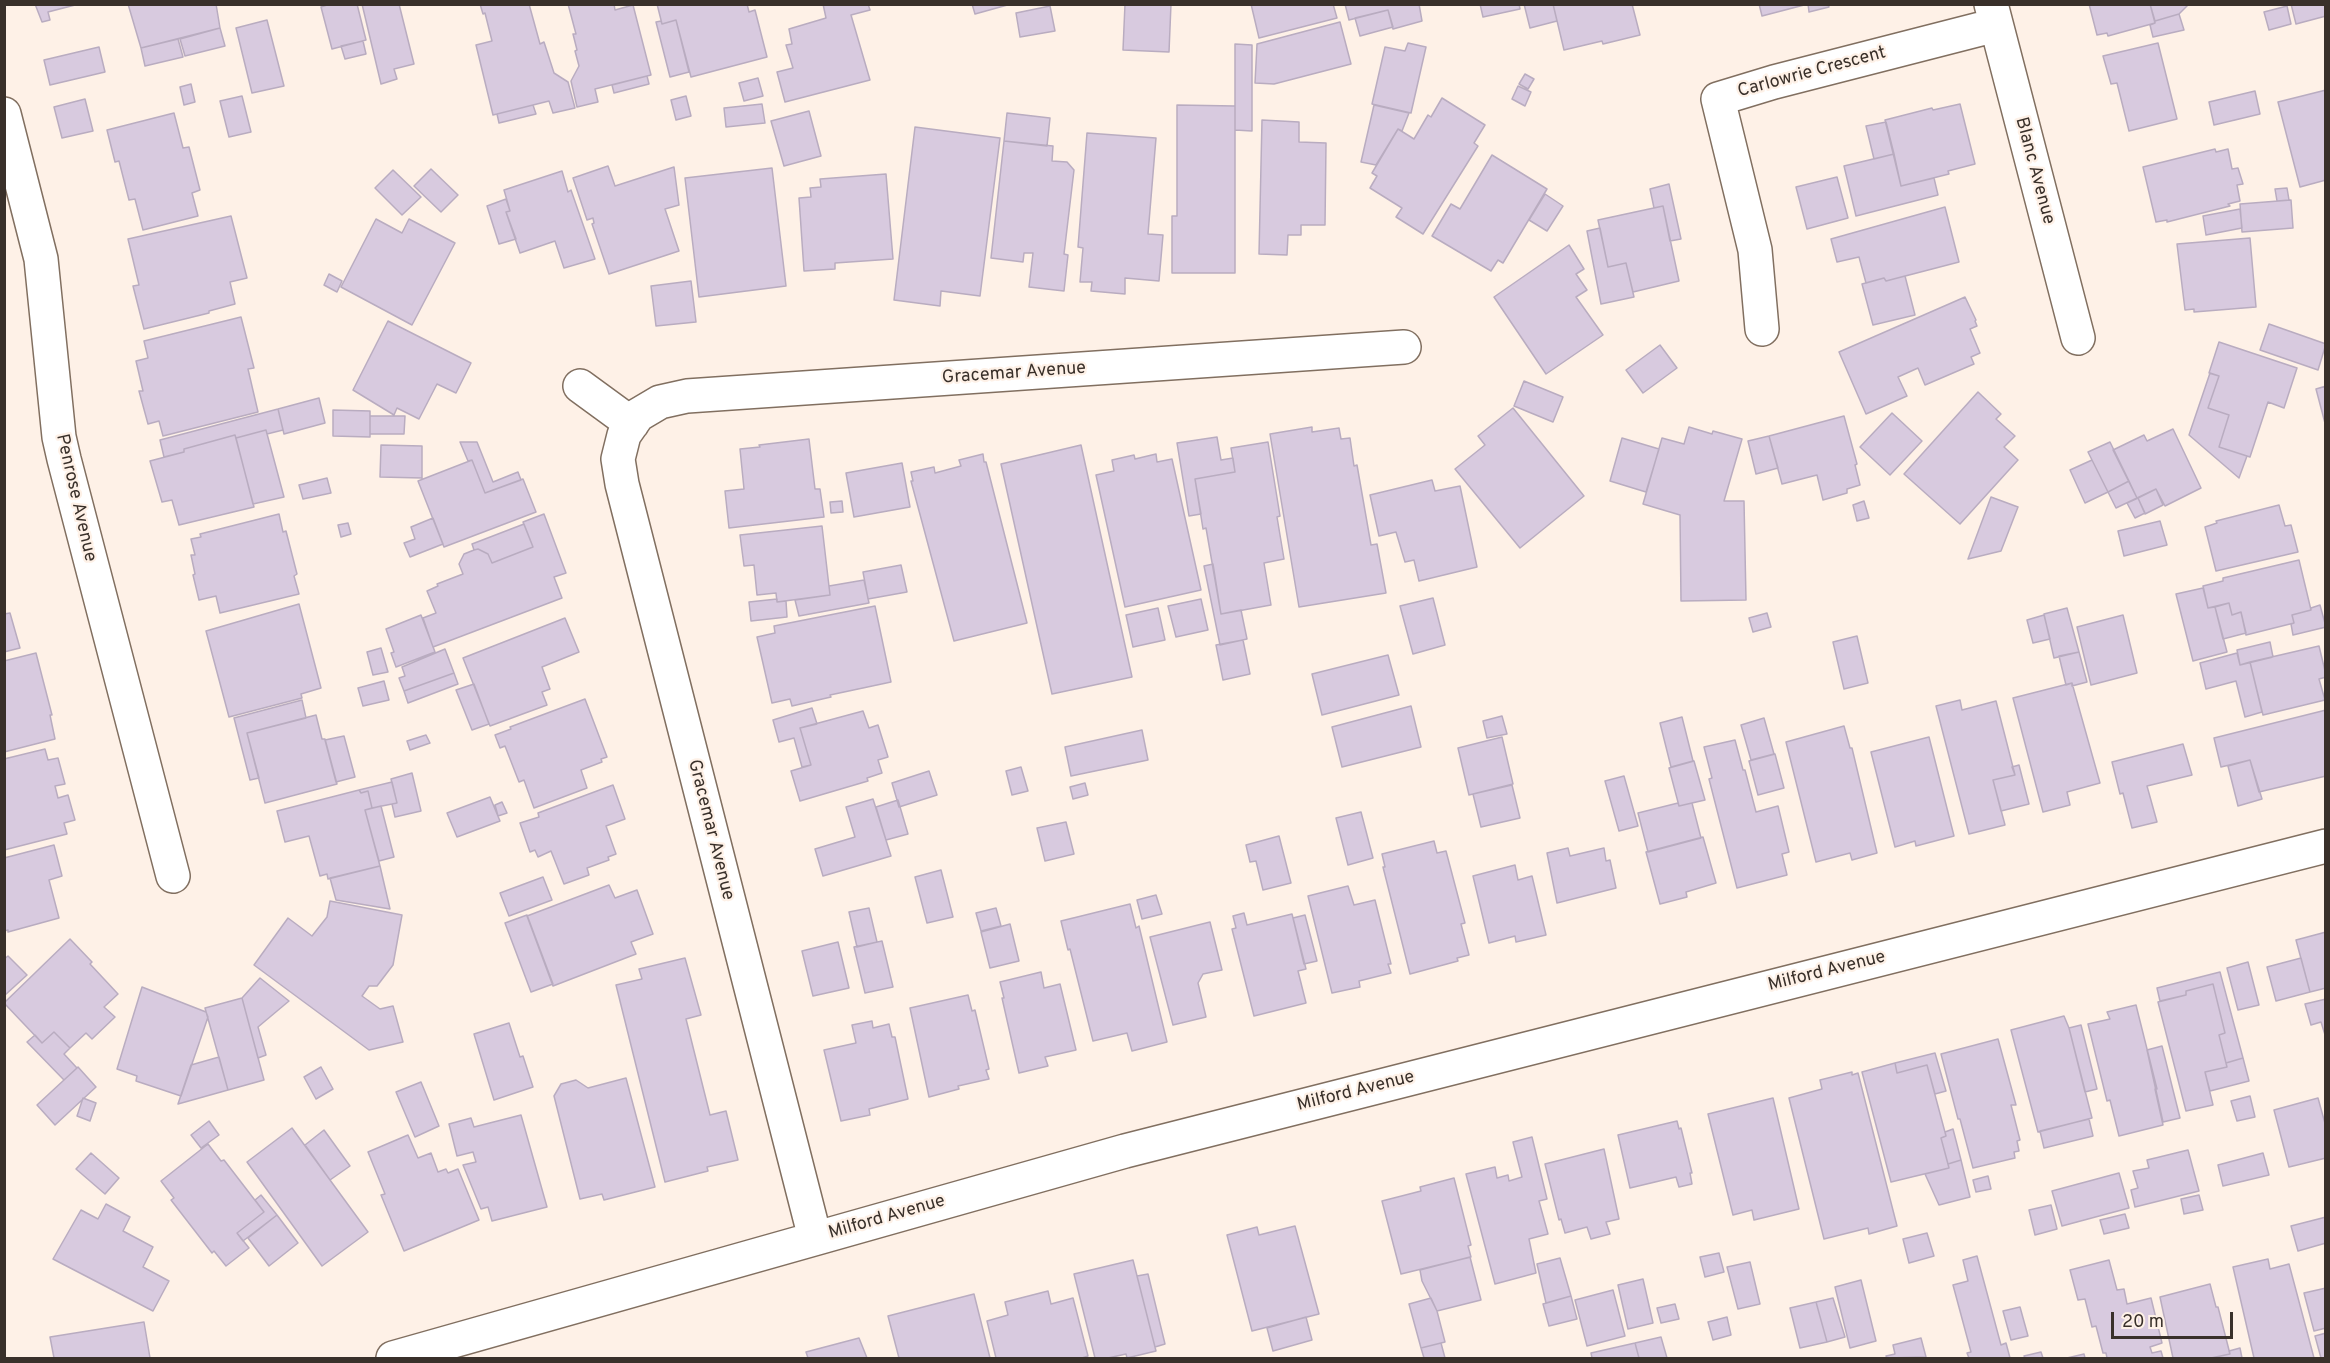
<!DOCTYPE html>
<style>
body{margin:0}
#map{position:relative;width:2330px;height:1363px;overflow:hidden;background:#fef1e7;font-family:Overpass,sans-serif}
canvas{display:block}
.frame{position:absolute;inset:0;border:6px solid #39302a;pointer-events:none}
.scale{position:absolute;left:2111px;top:1312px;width:122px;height:27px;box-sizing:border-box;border:3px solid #39302a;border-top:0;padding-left:8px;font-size:18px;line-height:21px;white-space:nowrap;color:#39302a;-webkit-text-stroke:4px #fef1e7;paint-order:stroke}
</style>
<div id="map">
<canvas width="2330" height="1363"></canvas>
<div class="frame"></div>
<div class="scale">20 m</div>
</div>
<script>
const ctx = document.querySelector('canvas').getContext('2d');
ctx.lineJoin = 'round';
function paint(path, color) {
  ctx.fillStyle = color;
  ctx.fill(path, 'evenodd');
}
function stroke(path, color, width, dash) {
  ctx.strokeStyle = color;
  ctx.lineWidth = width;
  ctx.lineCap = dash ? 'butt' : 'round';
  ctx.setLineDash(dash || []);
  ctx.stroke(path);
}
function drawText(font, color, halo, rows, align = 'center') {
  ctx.font = font + ' Overpass,sans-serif';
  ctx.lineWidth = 4.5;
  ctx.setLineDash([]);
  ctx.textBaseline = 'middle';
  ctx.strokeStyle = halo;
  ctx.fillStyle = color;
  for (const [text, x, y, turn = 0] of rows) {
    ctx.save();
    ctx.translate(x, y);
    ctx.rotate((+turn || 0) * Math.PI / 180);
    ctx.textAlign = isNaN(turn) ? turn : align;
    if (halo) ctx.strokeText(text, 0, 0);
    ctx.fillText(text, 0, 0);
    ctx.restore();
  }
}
const building = new Path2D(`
 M35 4H79L48 12 50 20 42 22Z
 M128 4H216L220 28 141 48Z
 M330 4H357L366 40 332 49 321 7Z
 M362 4H399L414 64 394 69 397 79 381 84Z
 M480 4H529L540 44 544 42 554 73 568 82 575 108 553 113 549 101 493 115 476 45 492 41 485 13 483 14Z
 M568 4H614L615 10 633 5 651 75 595 89 598 102 577 107 571 81 579 66 575 51 577 50 573 34H576Z
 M657 4H747L749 12 755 10 767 57 691 77 676 20 662 24Z
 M823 4H868L870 10 851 15 870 80 785 102 777 72 793 68 786 45 792 44 789 29 826 18Z
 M972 4H1011L975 14Z
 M1125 4H1171L1169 52 1123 50Z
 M1251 4H1333L1337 18 1259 38Z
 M1345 4H1419L1422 21 1393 29 1388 10 1349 20Z
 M1480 4H1519L1520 9 1483 17Z
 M1524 4H1553L1557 21 1530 28Z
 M1553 4H1632L1640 35 1603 44 1602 41 1564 50Z
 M1759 4H1808L1762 16Z
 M1808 4H1828L1829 7 1809 12Z
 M2089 4H2150L2155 23 2108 36 2107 33 2097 35Z
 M2150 4H2189L2179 14 2155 21Z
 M2291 4H2326V16L2296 24Z
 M1050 6 1055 31 1020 37 1016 13Z
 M2287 6 2291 24 2269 30 2264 12Z
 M1388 10 1393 27 1360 36 1355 18Z
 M2179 14 2184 30 2153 37 2150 25 2155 23V21Z
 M267 20 284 86 252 93 236 28Z
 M676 20 689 72 670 77 656 22 661 21 662 24Z
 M1340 22 1351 64 1274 84 1255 83 1257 44Z
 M220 28 225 46 185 56 180 39Z
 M178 39 183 57 145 66 141 48Z
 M363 41 366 54 345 59 341 46Z
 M1408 43 1426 47 1411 113 1372 104 1385 47 1405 51Z
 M2158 43 2177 119 2129 131 2117 83 2111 84 2103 56Z
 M1235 44 1252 45V131L1235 130Z
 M99 47 105 72 50 85 44 60Z
 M1525 74 1534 79 1528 89 1519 84Z
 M647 76 649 84 614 93 612 85Z
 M758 78 763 96 744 101 739 83Z
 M191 84 195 102 184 105 180 87Z
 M1518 86 1531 92 1525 106 1512 99Z
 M2326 90V180L2300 187 2278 102Z
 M2255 91 2260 114 2214 125 2209 102Z
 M242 96 251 132 229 137 220 101Z
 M686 96 691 116 676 120 671 100Z
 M1442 98 1485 125 1474 143 1478 146 1423 234 1396 217 1402 208 1370 188 1377 176 1372 173 1398 129 1414 139 1428 115 1431 117Z
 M85 99 93 131 62 138 54 107Z
 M762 104 765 123 726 127 724 108Z
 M1960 104 1975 164 1948 171 1949 174 1901 186 1885 120 1932 108 1933 110Z
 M533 105 536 114 499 123 497 114Z
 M1177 105 1235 106V273H1172V216H1177Z
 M1374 105 1409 113 1402 131 1398 129 1376 165 1361 162Z
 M809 111 821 156 784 166 771 121Z
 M174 113 183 148 189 147 200 190 192 193 198 216 143 230 135 199 129 200 119 161 115 162 107 130Z
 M1007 113 1050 118 1047 146 1004 141Z
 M1262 120 1299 122V142L1326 143 1325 225H1301V235H1288L1287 255 1259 254Z
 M1886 122 1894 154 1874 159 1866 126Z
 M915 127 1000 138 980 296 941 291 940 306 894 300Z
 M1087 133 1156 138 1148 234 1163 235 1159 281 1125 278V294L1091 291 1092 282H1080L1083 248 1078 247Z
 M1004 141 1053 146 1052 161 1067 162 1074 170 1064 254 1068 255 1064 291 1029 287 1033 253H1024L1023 262 991 258Z
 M2215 149 2216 152 2228 149 2232 169 2238 168 2243 184 2237 185 2240 201 2228 204 2230 206 2167 222V220L2156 222 2143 167Z
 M1894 154 1901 186 1934 178 1938 195 1856 216 1844 166Z
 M1492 155 1547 189 1503 263 1498 260 1491 271 1432 236 1451 204 1460 209Z
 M608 166 615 186 674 167 679 205 665 209 679 251 609 274 592 224 594 223 593 218 587 220 573 178Z
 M772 168 786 286 699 297 685 178Z
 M431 169 458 195 441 212 414 186Z
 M393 170 421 197 402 215 375 188Z
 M562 171 568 192 571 190 595 259 564 268 555 241 520 253 506 212 510 211 504 190Z
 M886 174 893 259 835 263V269L804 271 799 198 811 197 810 188 821 187 820 179Z
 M1837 177 1848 218 1807 229 1796 187Z
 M1669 184 1681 239 1670 241 1663 206 1654 208 1650 189Z
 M2287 188 2289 200 2277 201 2275 189Z
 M1545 194 1563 206 1547 231 1529 220Z
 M506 199 510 211 506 212 516 239 499 244 487 206Z
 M2291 200 2293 228 2242 232 2240 204Z
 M1663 206 1679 281 1633 292 1626 263 1608 267 1598 220Z
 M1945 207 1959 262 1886 281 1884 278 1866 283 1859 257 1837 262 1831 239Z
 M2240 209 2242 228 2206 235 2203 216Z
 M231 216 247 278 230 282 235 304 209 311V313L144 329 133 286 139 285 128 239Z
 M376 219 402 233 409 219 455 243 412 325 341 287Z
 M1600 228 1608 267 1626 263 1634 297 1601 304 1587 231Z
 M2250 238 2256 307 2194 312V309L2185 310 2177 244Z
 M1569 245 1584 269 1576 274 1587 290 1576 297 1603 335 1546 374 1494 297Z
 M329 274 342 281 337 292 324 285Z
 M1905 276 1915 315 1873 325 1862 284 1884 278 1886 281Z
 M691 281 696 322 656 326 651 286Z
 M1965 297 1976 320 1975 321 1977 326 1970 329 1980 353 1971 357 1974 364 1925 385 1918 368 1898 377 1907 396 1866 414 1839 352Z
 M241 317 254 368 248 369 258 412 163 436 159 421 148 424 139 391H143L136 361 148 358 144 341Z
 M388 321 471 363 456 393 437 384 419 419 397 408 394 415 353 390Z
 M2269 324 2326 344 2318 370 2260 350Z
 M2219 342 2297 368 2284 408 2268 402 2250 457 2219 447 2229 415 2208 408 2219 376 2209 373Z
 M1660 345 1677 368 1643 393 1626 370Z
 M2210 373 2219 376 2208 408 2229 415 2219 447 2247 456 2239 478 2189 435Z
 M1524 381 1563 397 1553 422 1514 406Z
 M2326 386V427L2316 389Z
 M1978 392 2001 414 1996 419 2015 436 2004 447 2018 460 1960 524 1904 474Z
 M319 398 325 423 284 434 278 409Z
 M1513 408 1584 496 1520 548 1455 469 1485 445 1478 436Z
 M278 409 283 430 267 434 266 430 236 438 235 435 184 449V452L164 457 160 440Z
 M333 410 370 411V437L333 436Z
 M1892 413 1922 441 1890 475 1860 447Z
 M370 416H405L404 434H370Z
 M1844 416 1857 464 1855 465 1860 485 1847 489V493L1823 500 1817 475 1782 484 1769 436Z
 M1312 427V432L1339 428 1341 439 1350 438 1354 466 1357 465 1371 545 1377 544 1386 593 1299 607 1270 434Z
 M1689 427 1712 434 1713 431 1742 439 1724 501H1744L1746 600 1681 601 1680 515 1643 504 1662 438 1684 444Z
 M2173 429 2201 488 2165 506 2156 489 2137 498 2113 450 2144 435 2147 441Z
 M266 430 284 497 253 504 236 438Z
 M235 435 254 507 179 525 172 500 162 502 150 461 184 452V449Z
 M1769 436 1778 468 1756 474 1748 441Z
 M1217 437 1221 460 1233 458 1235 472 1195 479 1201 514 1189 516 1177 443Z
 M1622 438 1659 449 1646 492 1610 481Z
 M809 439 815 489H820L824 517 729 528 725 491 744 489 740 449 760 447 759 445Z
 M460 442H477L493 482 518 472 521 480 485 493 472 460 468 461Z
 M1268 442 1280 516 1277 517 1284 559 1264 563 1271 605 1221 614 1206 528 1203 529 1195 479 1235 472 1231 448Z
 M2110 442 2129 481 2108 492 2088 452Z
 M381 445 422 446V478L380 477Z
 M1081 445 1132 677 1052 694 1001 464Z
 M983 454 984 462H986L1027 623 954 641 911 481H913L911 472 934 467 935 473 961 466 959 460Z
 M1156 454 1157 462 1172 459 1201 590 1125 607 1096 475 1114 471 1112 460 1134 455 1135 459Z
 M472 460 485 493 523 479 536 512 444 547 418 481Z
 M2092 460 2108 492 2085 503 2070 470Z
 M902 463 910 507 854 517 846 473Z
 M327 478 331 493 303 499 299 485Z
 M1432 480 1435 491 1460 486 1477 567 1419 581 1414 560 1405 562 1396 532 1379 536 1370 495Z
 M2129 481 2137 498 2116 508 2108 492Z
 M2156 489 2163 505 2145 514 2138 498Z
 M1991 497 2018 507 2001 551 1968 559Z
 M2138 498 2145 513 2135 518 2127 503Z
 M842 501 843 512 831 513 830 502Z
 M1864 501 1869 518 1857 521 1853 505Z
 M2279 505 2285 526 2291 525 2298 552 2216 571 2205 527 2217 523 2216 521Z
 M279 514 283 532 286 531 297 574 294 576 299 594 220 613 216 596 199 600 193 575 195 574 191 555H195L191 539 201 537 200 534Z
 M544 514 566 573 554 577 562 598 433 647 423 618 436 613 427 591 438 586 437 584 463 574 459 564 464 554 474 550 478 549 488 554 492 563 533 547 523 522Z
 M433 518 443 544 410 557 404 543 415 539 411 527Z
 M2160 521 2167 545 2124 556 2118 531Z
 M348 523 351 534 341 537 338 525Z
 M524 524 533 547 492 563 488 554 478 549 474 550 472 544Z
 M822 526 830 595 777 602 776 593 757 595 754 565 744 566 740 535Z
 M2299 560 2311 610 2292 615 2294 623 2246 635 2241 612 2232 615 2229 603 2208 608 2203 586 2223 581V578Z
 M1213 564 1221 614 1241 610 1247 639 1220 645 1204 566Z
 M901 565 907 592 868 599 863 572Z
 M864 580 869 603 799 616 795 600 830 595 829 586Z
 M2203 588 2208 608 2215 607 2227 652 2193 661 2176 594Z
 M1433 598 1445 645 1413 654 1400 606Z
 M777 599V602L786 601 787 617 751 621 749 602Z
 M1201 599 1208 630 1176 637 1168 606Z
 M2229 603 2232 615 2241 612 2246 633 2223 639 2215 607Z
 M299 604 321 688 301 694 302 698 229 717 206 631Z
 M2320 605 2326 627 2293 635 2291 624 2294 623 2292 615 2311 610V608Z
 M875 606 891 682 830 695 831 697 792 706 790 699 772 703 757 637 775 633 774 626Z
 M1158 608 1165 640 1133 647 1126 615Z
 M2067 608 2079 652 2054 658 2044 614Z
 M10 613 20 648 4 652V614Z
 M1767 613 1771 627 1753 632 1749 618Z
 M421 615 435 652 396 667 391 653 394 652 386 629Z
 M2044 615 2050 639 2033 643 2027 620Z
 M2123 615 2137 673 2091 685 2077 627Z
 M565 618 579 652 542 667 550 689 542 692 547 705 490 726 463 658Z
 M1857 636 1868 683 1844 689 1833 642Z
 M1243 640 1250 674 1223 680 1216 645Z
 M2270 642 2273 657 2240 665 2237 650Z
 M2319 646 2326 675V677L2319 679 2325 700 2263 715 2250 662Z
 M381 648 388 672 373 675 367 652Z
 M445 649 454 673 404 691 399 678 405 676 402 667Z
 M2079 652 2087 682 2072 686V683L2066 685 2059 656Z
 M36 653 52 715H50L55 739 4 752V661Z
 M2237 653 2240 665 2250 662 2262 712 2245 717 2236 681 2206 689 2200 663Z
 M1388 655 1399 695 1322 715 1312 674Z
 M454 673 458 684 408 703 404 691Z
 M384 681 389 700 363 706 358 688Z
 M2072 683 2100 783 2067 792 2070 805 2043 812 2013 698Z
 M474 684 489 724 472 730 456 690Z
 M585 699 607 757 601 759 602 762 581 770 587 788 534 808 524 780 519 782 505 746 500 748 495 735 511 729 510 727Z
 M302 700 306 718 247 733 259 778 250 780 234 718Z
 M1960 700 1962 710 1996 701 2015 775 1993 780 2005 825 1969 834 1936 706Z
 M1411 706 1421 747 1342 767 1332 727Z
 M812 708 817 724 800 728 811 765 802 767 794 738 779 742 773 720Z
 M2326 710V776L2259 792 2250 760 2221 767 2214 738Z
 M863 711 869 728 878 725 888 757 878 760 882 773 867 778 868 781 800 801 791 771 811 765 800 728Z
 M316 715 322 739H325L337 784 265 803 247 733Z
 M1502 716 1507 734 1487 738 1483 721Z
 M1682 717 1693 761 1671 767 1660 723Z
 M1764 718 1774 754 1751 760 1741 725Z
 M1844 726 1850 748H1852L1877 853 1852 860 1850 853 1816 862 1786 742Z
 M1142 730 1148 760 1071 776 1065 747Z
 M426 735 430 743 410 750 407 741Z
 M344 736 355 777 336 782 325 740Z
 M1502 737 1513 784 1469 795 1458 748Z
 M1929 737 1954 836 1916 846 1915 841 1895 847 1871 752Z
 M1735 740 1743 770H1745L1756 812 1778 806 1789 852 1782 854 1787 875 1737 888 1709 779 1712 778 1704 747Z
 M2183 744 2192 775 2147 786 2157 822 2132 828 2123 793 2120 794 2112 762Z
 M45 749 48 760 58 758 65 784 55 786 58 798 68 795 75 820 64 823 67 834 4 850V759Z
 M1775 754 1784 788 1758 795 1749 761Z
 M2250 760 2262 799 2238 806 2228 766Z
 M1694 761 1705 800 1679 806 1669 768Z
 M2019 765 2029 804 2001 811 1993 780 2015 775 2012 767Z
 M1021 767 1028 791 1012 795 1006 771Z
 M929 771 937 795 899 807 892 783Z
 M412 773 421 811 395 817 392 804 397 803 391 779Z
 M1624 776 1638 826 1619 831 1605 781Z
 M392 782 397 803 372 808 368 791 361 793 359 790Z
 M1085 783 1088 795 1073 799 1070 787Z
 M613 785 625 819 606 826 616 854 608 857 609 860 587 868 589 875 564 884 551 851 538 857 535 850 530 852 520 823 539 817 538 813Z
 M1512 785 1520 818 1481 827 1473 794Z
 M359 790 361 793 368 791 372 808 365 810 380 866 328 879 327 874 320 876 309 836 285 842 277 811Z
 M490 797 500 821 457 837 447 813Z
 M873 799 891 856 823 876 815 849 855 837 846 807Z
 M898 800 908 834 886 840 876 807Z
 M502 802 507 813 498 816 495 805Z
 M1678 803 1679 806 1692 803 1701 838 1648 852 1638 813Z
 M381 806 394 857 379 861 365 810Z
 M1361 812 1373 858 1348 865 1336 818Z
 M1066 822 1074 854 1045 861 1037 828Z
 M1279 836 1291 883 1263 890 1256 861 1250 862 1246 845Z
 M1703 837 1716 883 1686 892 1687 897 1660 904 1646 852Z
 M1434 841 1437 853 1446 851 1465 923 1461 924 1469 955 1457 958 1458 961 1410 974 1383 867H1385L1382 854Z
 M54 845 62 876 49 880 59 918 8 932V930L4 931V858Z
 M1568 848 1570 856 1604 848 1606 861 1610 860 1616 888 1557 903 1547 853Z
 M1515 865 1518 880 1532 876 1546 935 1516 942 1515 936 1489 943 1473 876Z
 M380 866 390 909 336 900 330 878Z
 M941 870 953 917 927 923 915 877Z
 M543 877 552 900 509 916 500 893Z
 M609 885 615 898 637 890 653 934 631 942 636 954 553 986 527 916Z
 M1348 886 1354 905 1375 900 1391 964H1388L1391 973 1359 981 1360 987 1332 993 1308 896Z
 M1156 895 1162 914 1142 919 1137 900Z
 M330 901 402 915 393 965 377 986H369L362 996 380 1009 393 1006 403 1042 369 1050 254 965 288 918 312 936 327 917Z
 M1130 904 1136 928 1139 926 1167 1042 1132 1051 1127 1033 1093 1041 1070 949 1068 950 1061 921Z
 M869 908 877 942 857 947 849 912Z
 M996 908 1001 926 981 931 976 913Z
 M1244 913 1247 925 1292 914 1306 969 1298 971 1306 1003 1254 1016 1232 929 1236 928 1233 916Z
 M527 915 553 984 531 992 505 923Z
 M1305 915 1317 961 1304 964 1293 918Z
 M1210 922 1222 970 1203 974 1198 983 1206 1017 1173 1025 1150 937Z
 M1010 924 1019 961 990 968 981 932Z
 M2326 932V988L2310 992 2296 940Z
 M70 939 92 962 90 964 118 994 104 1007 115 1017 92 1039 86 1033 70 1048 54 1032 42 1043 4 1003Z
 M882 941 893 987 865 993 854 947Z
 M838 942 849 988 813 996 802 951Z
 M8 956 27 975 4 996V959Z
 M685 958 701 1015 686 1019 710 1115 726 1111 738 1160 707 1167 708 1171 665 1182 616 985 642 979 639 969Z
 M2301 958 2310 992 2276 1001 2267 967Z
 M2248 962 2259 1005 2238 1010 2227 968Z
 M1041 972 1044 988 1060 984 1076 1050 1045 1057 1048 1066 1019 1073 1002 998H1004L1000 982Z
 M2220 972 2243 1058 2226 1063 2219 1035 2225 1033 2213 984 2186 991V995L2160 1001 2157 988Z
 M260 978 289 1001 258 1027 266 1055 258 1058 242 998Z
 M2213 984 2225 1033 2219 1035 2227 1067 2205 1072 2213 1105 2186 1111 2158 1002 2186 995V991Z
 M142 987 206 1012 208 1017 181 1096 136 1081 137 1076 117 1069Z
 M968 995 972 1011 975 1010 989 1069 986 1070 989 1079 958 1086 959 1089 929 1097 910 1008Z
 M242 998 264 1080 228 1090 205 1008Z
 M2326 999V1038L2321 1022 2311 1025 2305 1004Z
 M2136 1005 2157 1089H2155L2163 1125 2119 1136 2110 1100 2107 1101 2088 1024 2110 1019 2107 1012Z
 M2064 1016 2069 1028 2092 1118 2038 1132 2011 1030Z
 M872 1021 873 1028 889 1024 892 1037H895L908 1099 869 1109 870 1115 841 1121 824 1050 856 1043 852 1025Z
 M509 1023 520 1057 523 1056 533 1087 494 1100 474 1034Z
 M2081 1025 2097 1089 2085 1092 2069 1028Z
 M54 1032 70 1048 64 1054 77 1068 64 1080 27 1042 35 1035 42 1043Z
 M1998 1039 2016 1105H2011L2020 1140 2017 1141 2019 1151 2014 1152 2015 1158 1973 1168 1960 1119H1958L1941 1054Z
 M2162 1046 2180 1118 2163 1122 2147 1050Z
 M1935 1053 1946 1091 1935 1094 1927 1065 1897 1073 1895 1063Z
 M219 1057 228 1090 178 1104 191 1065Z
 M2243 1058 2249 1081 2210 1091 2205 1072 2227 1067 2226 1063Z
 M1895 1063 1897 1073 1927 1065 1946 1136 1941 1138 1949 1168 1891 1182 1862 1072Z
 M78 1067 96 1087 55 1125 37 1105Z
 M321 1067 333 1089 316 1099 304 1077Z
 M1852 1072V1075L1858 1073 1897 1226 1869 1234 1868 1228 1824 1239 1789 1098 1822 1089 1820 1080Z
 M626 1078 655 1187 604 1200 602 1194 580 1199 554 1096 561 1084 576 1080 588 1088Z
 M421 1082 439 1126 415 1137 396 1092Z
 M2250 1096 2255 1117 2237 1121 2231 1101Z
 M83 1098 96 1103 90 1121 77 1116Z
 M1773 1098 1799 1209 1754 1220 1752 1210 1733 1215 1708 1114Z
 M2318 1098 2326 1127V1158L2289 1167 2274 1110Z
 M521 1115 547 1207 492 1221 488 1207 481 1209 463 1165 476 1162 473 1152 457 1156 449 1124 471 1118 474 1127Z
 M2089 1119 2093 1136 2044 1148 2040 1131Z
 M209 1121 219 1135 201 1148 191 1135Z
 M1677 1121 1679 1129 1681 1128 1692 1173H1690L1692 1184 1679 1187 1676 1177 1630 1188 1618 1135Z
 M292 1128 368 1232 322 1266 247 1162Z
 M1953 1129 1961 1160 1948 1164 1941 1138 1946 1136 1945 1132Z
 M324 1130 350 1166 330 1180 305 1145Z
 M408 1135 418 1158 431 1153 438 1172 446 1169 448 1173 458 1169 479 1220 404 1251 381 1195 385 1194 368 1152Z
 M1532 1137 1547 1199 1539 1201 1548 1234 1529 1239 1536 1273 1495 1284 1466 1174 1495 1167 1497 1178 1508 1175 1509 1181 1522 1177 1513 1142Z
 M208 1144 221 1161 224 1160 264 1212 237 1233 249 1248 226 1266 214 1251 212 1253 171 1200 174 1198 161 1181Z
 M1604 1149 1619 1219 1606 1222 1610 1234 1591 1239 1587 1227 1565 1233 1561 1219 1559 1220 1545 1164Z
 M2188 1150 2199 1191 2135 1207 2131 1190 2138 1188 2133 1171 2149 1168 2147 1160Z
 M91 1153 119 1178 105 1194 76 1169Z
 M2263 1153 2269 1175 2223 1186 2218 1165Z
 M1961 1160 1970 1197 1939 1205 1925 1174 1949 1168 1948 1164Z
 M2119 1173 2129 1208 2062 1226 2052 1191Z
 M1988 1176 1991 1189 1976 1192 1973 1180Z
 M1454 1178 1471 1245 1468 1246 1471 1257 1401 1274 1382 1201 1421 1191 1420 1187Z
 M261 1195 277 1215 243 1241 237 1233 264 1212 255 1200Z
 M2199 1195 2203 1210 2184 1214 2181 1199Z
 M106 1204 130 1217 123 1231 153 1247 143 1267 169 1281 153 1311 53 1259 81 1210 98 1219Z
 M2051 1205 2057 1229 2035 1235 2029 1210Z
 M2125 1214 2129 1228 2104 1234 2100 1220Z
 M277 1215 298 1243 269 1266 248 1238Z
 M2326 1217V1243L2298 1251 2291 1226Z
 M1295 1226 1319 1314 1252 1331 1227 1235 1257 1227 1259 1235Z
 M1927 1233 1934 1256 1909 1263 1903 1239Z
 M1719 1253 1724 1272 1705 1277 1700 1257Z
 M1977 1256 2001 1345 2006 1343 2010 1358H1969L1967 1353 1971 1352 1953 1285 1968 1281 1963 1260Z
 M1470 1257 1481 1300 1437 1311 1422 1281 1420 1270Z
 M1560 1258 1571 1296 1546 1303 1537 1264Z
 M2268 1259 2270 1269 2289 1264 2314 1358H2254L2233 1267Z
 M1133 1260 1156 1351 1127 1358 1126 1354 1108 1358H1095L1074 1274Z
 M2109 1260 2117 1290 2124 1289 2127 1304 2151 1298 2162 1343 2150 1347 2152 1353 2161 1351 2163 1358H2107L2106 1353H2103L2096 1326 2092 1327 2085 1299 2078 1300 2070 1270Z
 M1750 1262 1760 1304 1738 1309 1727 1267Z
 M1148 1274 1165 1344 1155 1347 1137 1276Z
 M1643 1279 1653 1323 1628 1329 1618 1285Z
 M1861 1280 1876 1341 1850 1348 1835 1287Z
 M2210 1284 2216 1307H2218L2230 1354 2211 1358H2173L2160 1297Z
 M2326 1288V1328L2314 1331 2304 1293Z
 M1613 1290 1625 1336 1587 1346 1575 1300Z
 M1048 1291 1051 1304 1073 1298 1088 1356 1082 1358H996L987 1321 1008 1315 1005 1302Z
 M974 1294 990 1358H899L888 1316Z
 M1571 1296 1577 1319 1549 1326 1543 1304Z
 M1431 1298 1437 1311 1445 1342 1421 1348 1409 1304Z
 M1833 1298 1845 1337 1827 1342 1816 1302Z
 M1816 1302 1827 1342 1800 1348 1790 1308Z
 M1675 1304 1679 1319 1661 1323 1657 1308Z
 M2020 1307 2028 1336 2011 1340 2003 1311Z
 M1306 1317 1312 1340 1273 1351 1267 1328Z
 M1727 1317 1731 1335 1713 1340 1708 1322Z
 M144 1322 150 1358H54L50 1337Z
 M2326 1333V1358H2321L2315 1336Z
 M1661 1337 1667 1358H1639L1635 1343Z
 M859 1338 867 1358H808L806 1352Z
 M1921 1338 1926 1357 1887 1358 1886 1356 1895 1354 1893 1345Z
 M1441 1343 1445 1358H1424L1421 1348Z
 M1635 1343 1639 1358H1592L1591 1353Z
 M2240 1348 2242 1358H2211L2230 1354 2229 1351Z
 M2041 1352 2043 1358H2025L2024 1356Z
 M2084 1354 2085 1358H2067Z`);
const minor = new Path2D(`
 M1991 4 2078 338
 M4 114 41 259 59 437 64 459 173 876
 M1762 329 1755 250 1718 99 1774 82 1996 25
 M580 386 632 424
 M815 1238 622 484 618 459 624 435 638 415 660 402 687 396 1404 347
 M393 1358 1125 1151 2326 846`);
const streetNames = [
 ["Carlowrie Crescent",1812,73,-15],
 ["Blanc Avenue",2034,171,75],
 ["Gracemar Avenue",1014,374,-4],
 ["Penrose Avenue",75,498,77],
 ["Gracemar Avenue",710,830,76],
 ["Milford Avenue",1827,972,-14],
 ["Milford Avenue",1356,1092,-14],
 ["Milford Avenue",887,1218,-16]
];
paint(building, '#d8cadf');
stroke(building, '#b9acc0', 1.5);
stroke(minor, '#816f60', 36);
stroke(minor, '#fff', 33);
drawText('18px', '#39302a', '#fef1e7', streetNames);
</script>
